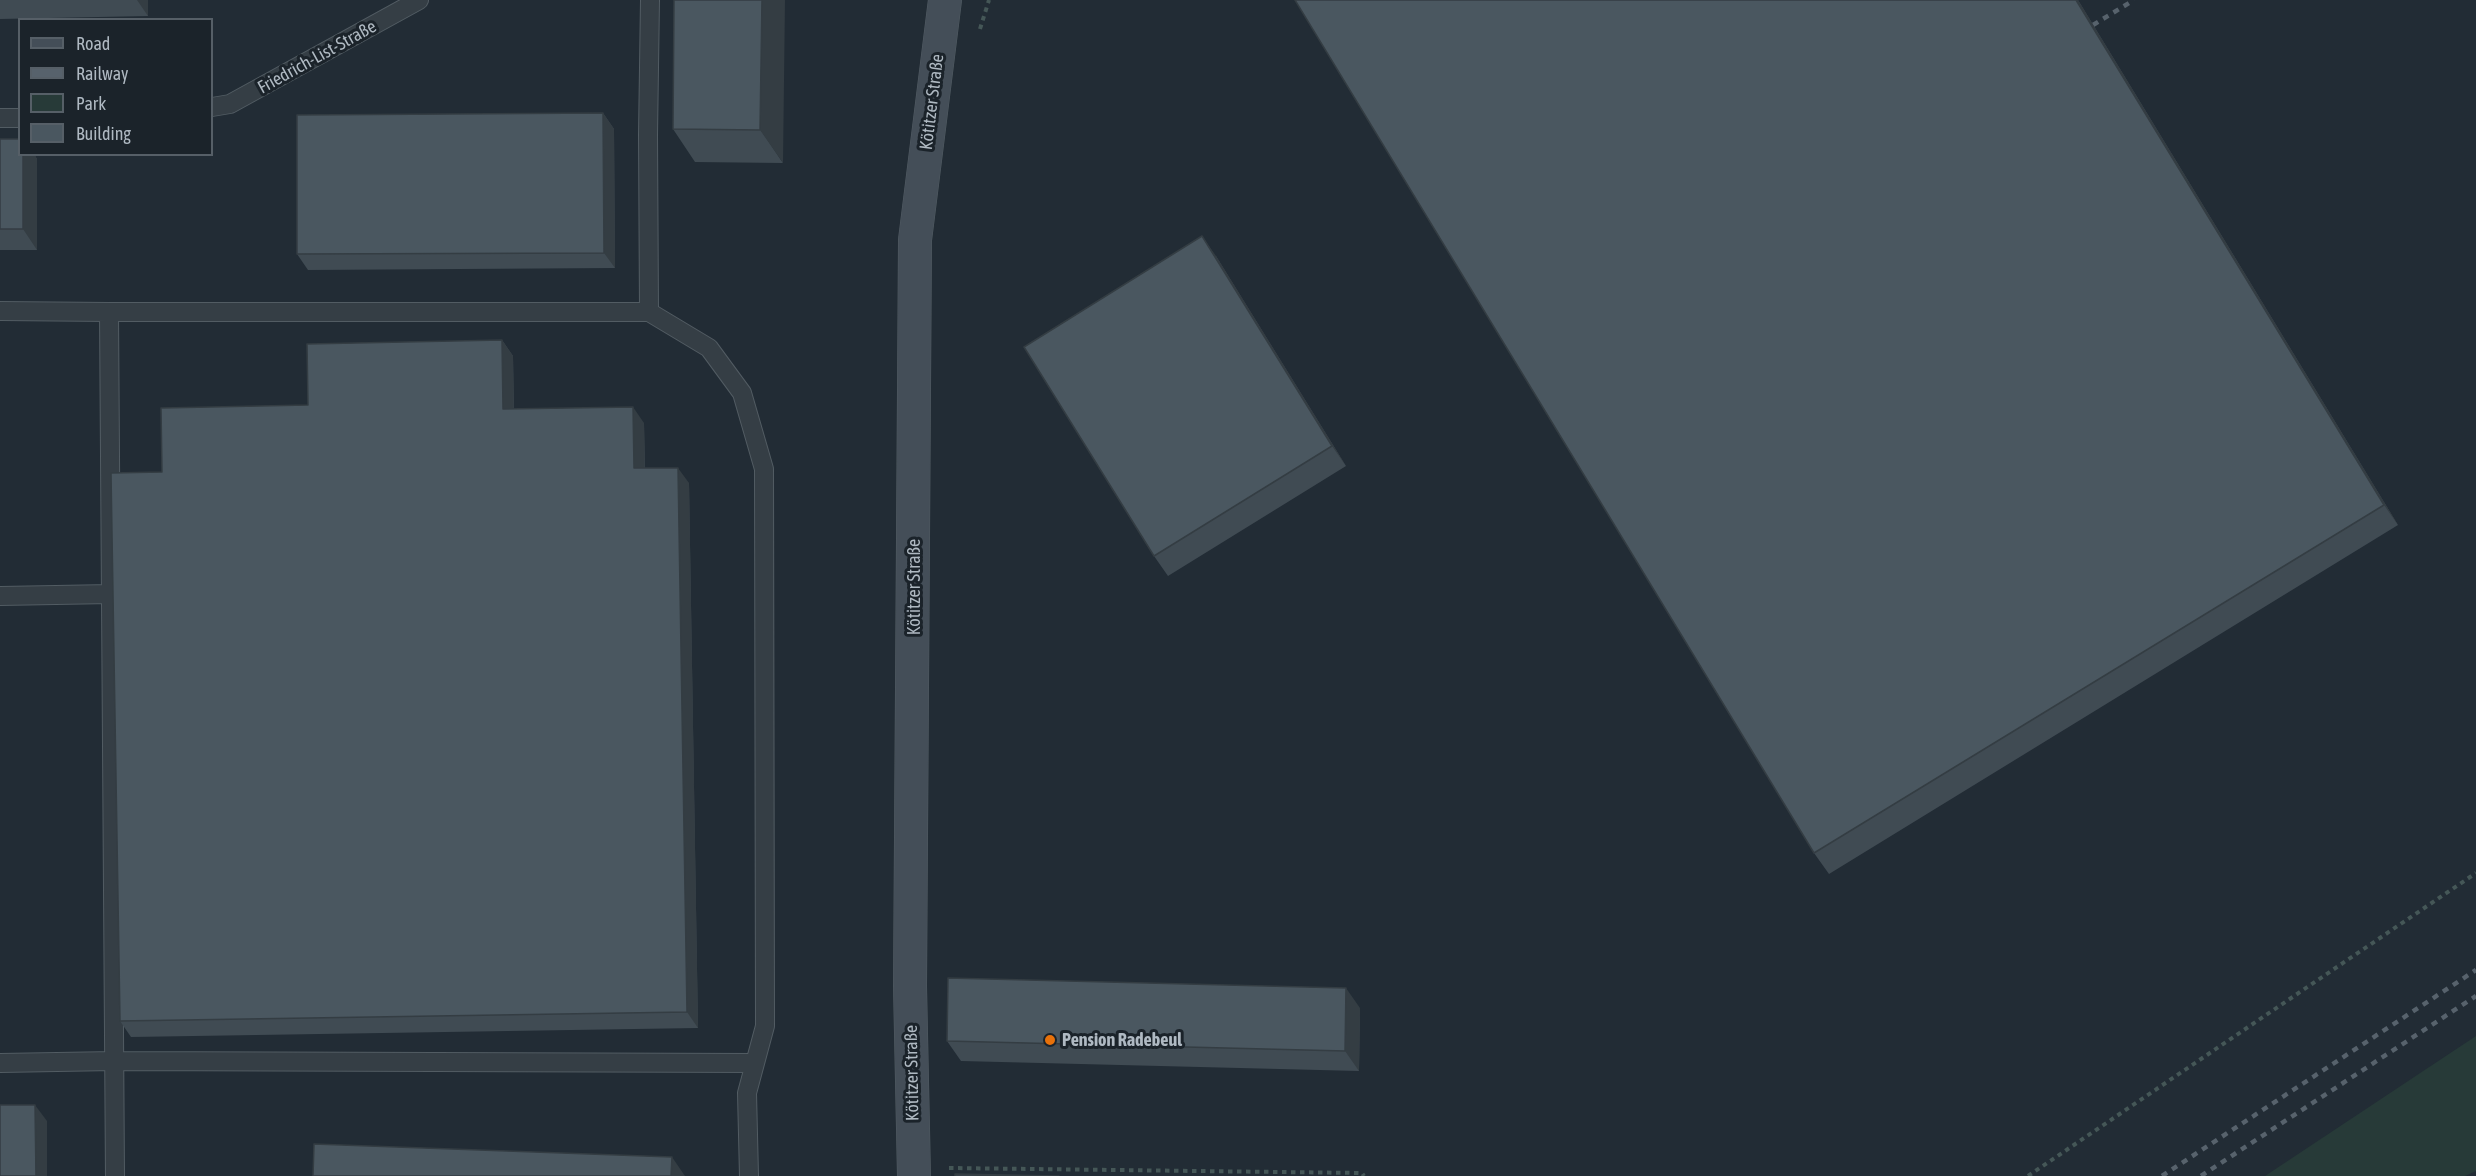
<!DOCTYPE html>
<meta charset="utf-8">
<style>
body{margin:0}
#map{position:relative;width:2476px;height:1176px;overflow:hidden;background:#222c35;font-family:"Asap Condensed",sans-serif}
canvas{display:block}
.legend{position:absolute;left:18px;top:18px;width:195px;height:138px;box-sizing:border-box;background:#1b232a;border:2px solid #565f67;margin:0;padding:8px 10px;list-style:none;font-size:18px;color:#afb9c2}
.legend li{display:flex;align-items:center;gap:12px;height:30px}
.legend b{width:30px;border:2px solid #565f67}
</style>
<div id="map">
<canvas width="2476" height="1176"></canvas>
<ul class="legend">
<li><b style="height:8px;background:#444e58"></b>Road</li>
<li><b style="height:8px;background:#57626c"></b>Railway</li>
<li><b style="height:16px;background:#273a38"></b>Park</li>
<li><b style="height:16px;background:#4a5760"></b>Building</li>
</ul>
</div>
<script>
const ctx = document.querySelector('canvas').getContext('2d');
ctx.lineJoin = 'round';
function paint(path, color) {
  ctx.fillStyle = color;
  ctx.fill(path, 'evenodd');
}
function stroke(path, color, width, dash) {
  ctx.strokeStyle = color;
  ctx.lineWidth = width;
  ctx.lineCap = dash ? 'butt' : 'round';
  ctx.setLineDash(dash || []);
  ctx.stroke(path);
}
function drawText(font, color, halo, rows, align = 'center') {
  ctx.font = font + ' "Asap Condensed",sans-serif';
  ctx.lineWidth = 6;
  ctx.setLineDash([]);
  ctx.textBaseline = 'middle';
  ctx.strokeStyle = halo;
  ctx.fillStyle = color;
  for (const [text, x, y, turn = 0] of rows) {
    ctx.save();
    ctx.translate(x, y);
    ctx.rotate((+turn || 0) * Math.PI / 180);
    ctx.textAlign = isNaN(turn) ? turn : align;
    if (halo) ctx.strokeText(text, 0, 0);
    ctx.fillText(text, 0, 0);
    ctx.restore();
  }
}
const green = new Path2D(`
 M2476 1036V1171L2465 1176H2265Z`);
const path = new Path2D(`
 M980 29 989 0
 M949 1168 1362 1173 1364 1176
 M2028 1176 2476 873`);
const lane = new Path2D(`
 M212 107 230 104 419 0
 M0 118H20
 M0 311 109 312 115 1176
 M109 312H649L648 135 650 0
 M649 312 709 348 742 393 764 469 765 1026 747 1093 749 1176
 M0 596 111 594
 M0 1063 114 1061 755 1063`);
const secondary = new Path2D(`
 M914 1176 910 986 915 240 945 0`);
const rail = new Path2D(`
 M2093 25 2134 0
 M2162 1176 2476 970
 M2201 1176 2476 996`);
const wall = new Path2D(`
 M0 0H148V16L0 19Z
 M674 0 783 163 695 162 673 129Z
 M1295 0H2078L2398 525 1829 874 1814 853Z
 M603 113 614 129 615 268 308 270 297 254Z
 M0 139 20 154H34L37 159V250H0Z
 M1216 256 1346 466 1168 576 1154 556Z
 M502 340 513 356 514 409 644 423 645 468 689 483 698 1028 131 1037 120 1021 162 472 308 405Z
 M1360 1008 1359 1071 961 1061 947 1041Z`);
const shadedWall = new Path2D(`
 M137 0H148V16Z
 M762 0H785L783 163 760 130Z
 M2076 0H2078L2398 525 2384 505Z
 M603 113 614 129 615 268 604 253Z
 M23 154H34L37 159V250L23 229Z
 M1202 236 1216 256 1346 466 1332 446Z
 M502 340 513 356 514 425 503 409Z
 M633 407 644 423 645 484 634 468Z
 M678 468 689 483 698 1028 687 1012Z
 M1346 988 1360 1008 1359 1071 1345 1051Z
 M35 1105 47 1121V1176H36Z
 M672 1157 685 1176H671Z`);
const building = new Path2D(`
 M674 0H762L760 130 673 129Z
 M1295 0H2076L2384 505 1814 853Z
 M603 113 604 253 297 254V115Z
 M0 139H20V154H23V229H0Z
 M1202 236 1332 446 1154 556 1024 347Z
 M502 340 503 409 633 407 634 468H678L687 1012 120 1021 111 473 162 472 161 408 308 405 307 344Z
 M948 978 1346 988 1345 1051 947 1041Z
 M0 1105H35L36 1176H0Z
 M314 1144 672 1157 671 1176H313Z
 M955 1174 1059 1176H955Z`);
const markers = [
 [1050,1040,6,"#e8710a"]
];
const streetNames = [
 ["Friedrich-List-Straße",317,57,-29],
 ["Kötitzer Straße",932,102,-83],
 ["Kötitzer Straße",914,587,-90],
 ["Kötitzer Straße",912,1073,-91]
];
const poiNames = [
 ["Pension Radebeul",1062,1040]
];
paint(green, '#273a38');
stroke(lane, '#525c63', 20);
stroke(secondary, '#525c63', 34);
stroke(path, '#455757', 4, [4.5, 4.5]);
stroke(lane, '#353e45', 18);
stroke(secondary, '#444e58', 33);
stroke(rail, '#57626c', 4.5, [6, 6]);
paint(wall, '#404b53');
paint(shadedWall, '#343d43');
paint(building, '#4a5760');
stroke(building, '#343d43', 1.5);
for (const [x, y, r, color] of markers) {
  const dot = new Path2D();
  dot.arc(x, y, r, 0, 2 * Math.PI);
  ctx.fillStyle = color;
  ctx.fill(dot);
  stroke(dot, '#1b232a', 2);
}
drawText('18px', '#afb9c2', '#1b232a', streetNames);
drawText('bold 18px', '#afb9c2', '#1b232a', poiNames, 'left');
</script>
